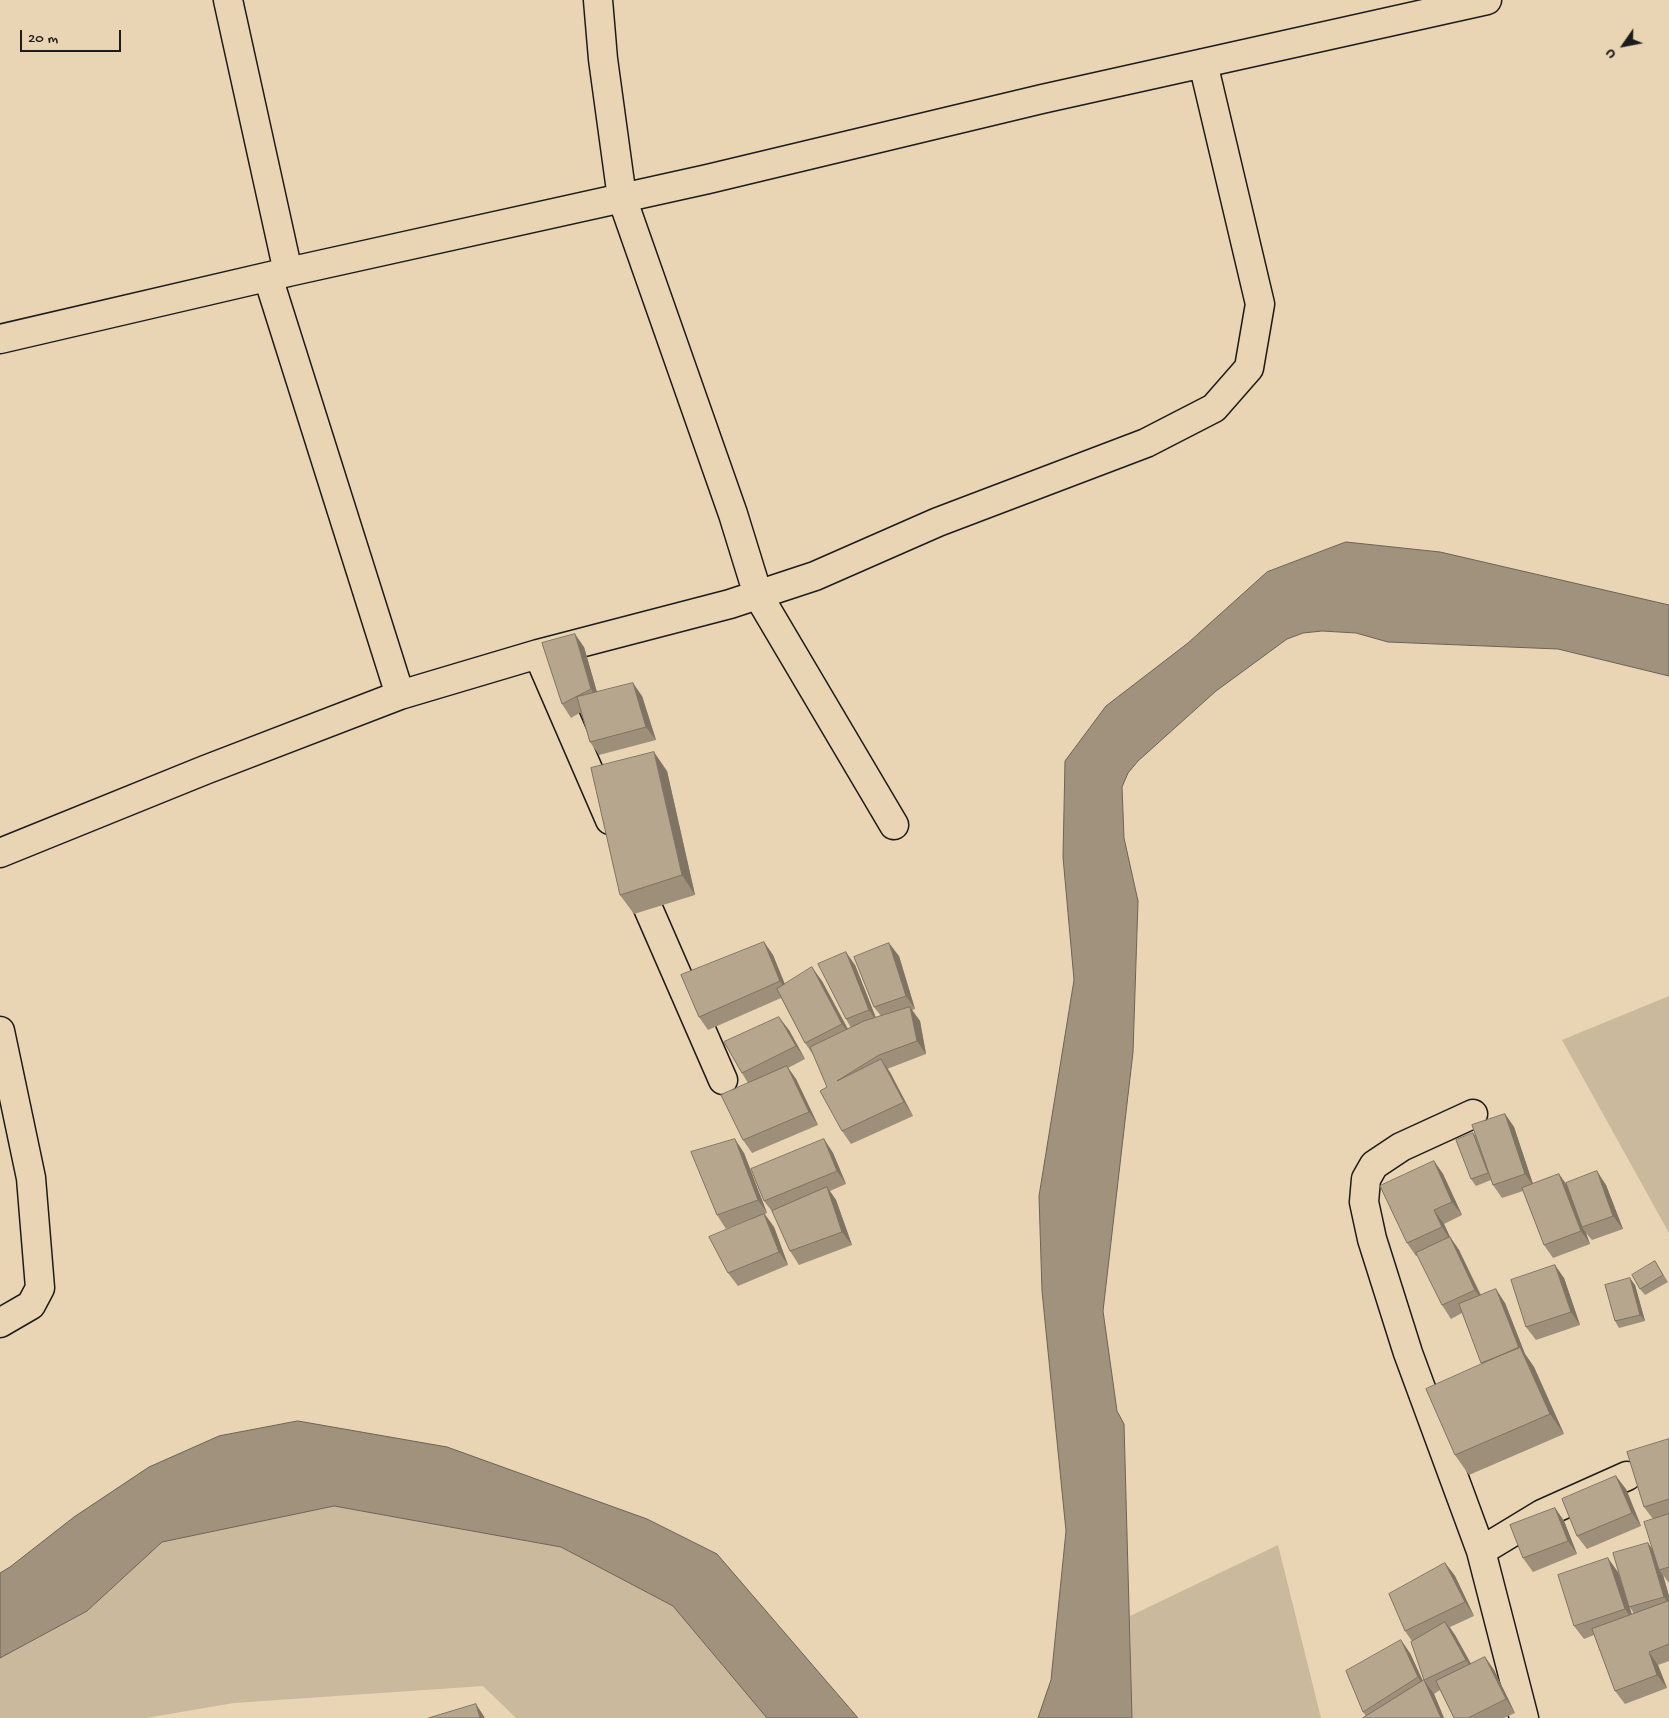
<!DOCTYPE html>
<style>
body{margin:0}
#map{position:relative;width:1669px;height:1718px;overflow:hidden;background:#e9d4b3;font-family:"Gochi Hand",sans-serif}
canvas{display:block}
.north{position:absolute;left:1599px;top:20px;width:50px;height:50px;-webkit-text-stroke:4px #e9d4b3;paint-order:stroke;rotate:237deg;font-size:14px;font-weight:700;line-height:20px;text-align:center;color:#1c1c1c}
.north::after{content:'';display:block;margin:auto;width:18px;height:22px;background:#1c1c1c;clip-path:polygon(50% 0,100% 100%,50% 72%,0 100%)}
.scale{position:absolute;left:20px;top:30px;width:101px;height:22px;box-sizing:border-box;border:2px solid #1c1c1c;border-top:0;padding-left:6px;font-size:15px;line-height:18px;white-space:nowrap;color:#1c1c1c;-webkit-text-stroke:4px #e9d4b3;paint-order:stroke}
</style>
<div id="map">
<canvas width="1669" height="1718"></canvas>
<div class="north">U</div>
<div class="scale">20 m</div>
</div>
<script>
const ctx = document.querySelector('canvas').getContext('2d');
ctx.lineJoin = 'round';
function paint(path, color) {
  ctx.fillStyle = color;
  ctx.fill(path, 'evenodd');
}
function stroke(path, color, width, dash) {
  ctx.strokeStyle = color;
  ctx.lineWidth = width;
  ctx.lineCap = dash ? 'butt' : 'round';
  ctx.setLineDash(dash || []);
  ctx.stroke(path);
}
const green = new Path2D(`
 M1669 996V1233L1562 1040Z
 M334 1506 561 1547 673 1606 767 1718H516L483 1686 234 1703 146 1718H0V1658L87 1611 162 1542Z
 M1278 1545 1321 1718H1132L1130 1616Z`);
const water = new Path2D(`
 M1346 542 1440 552 1669 605V676L1558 649 1388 642 1356 633 1322 631 1303 633 1287 639 1216 691 1138 761 1128 773 1122 787 1124 838 1138 901 1133 1052 1103 1311 1117 1411 1124 1424 1132 1718H1038L1051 1680 1066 1531 1042 1291 1039 1196 1074 980 1063 857 1065 761 1106 706 1188 643 1267 572Z
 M298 1421 447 1447 647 1519 717 1554 858 1718H767L673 1606 561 1547 334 1506 162 1542 87 1611 0 1658V1573L10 1567 74 1517 149 1467 219 1436Z`);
const minor = new Path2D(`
 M228 0 288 272
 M598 0 603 59 622 198 733 514 758 595 894 825
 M268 277 400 695
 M0 339 288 272 708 179 1042 99 1487 0
 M538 654 610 820
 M0 853 205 770 400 695 538 654 730 604 815 576 938 522 1146 443 1214 408 1249 368 1260 304 1203 63
 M634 876 723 1080
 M0 1031 31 1178 40 1288 31 1305 0 1323
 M1473 1114 1401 1147 1374 1165 1366 1179 1364 1202 1372 1239 1408 1353 1481 1551 1524 1718
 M1481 1551 1542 1514 1627 1476`);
const wall = new Path2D(`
 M584 647 597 692 642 696 656 740 599 755 590 742 581 712 571 718 562 704Z
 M667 771 695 895 634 914 620 895Z
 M764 942 773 955 785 984 822 981 848 1029 851 1028 846 1019 855 965 876 1018 881 1016 874 1007 899 956 915 1009 912 1010 920 1021 926 1054 887 1069 913 1116 851 1144 842 1131 827 1087 814 1056 805 1043 781 998 708 1030 699 1017Z
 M789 1030 805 1059 788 1068 796 1079 818 1125 752 1153 743 1140 748 1083 742 1073Z
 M1505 1114 1514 1127 1533 1184 1559 1174 1566 1184 1606 1185 1623 1229 1592 1240 1586 1233 1590 1244 1553 1258 1544 1245 1523 1191 1502 1198 1493 1185 1491 1180 1476 1186 1471 1179 1473 1133 1476 1136Z
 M824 1139 833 1153 846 1184 830 1191 836 1200 852 1245 799 1265 790 1251 774 1214 764 1201Z
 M744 1153 767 1213 765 1214 774 1227 788 1265 738 1286 728 1273 751 1219 726 1229 717 1215Z
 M1434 1161 1443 1174 1462 1215 1444 1224 1450 1237 1459 1250 1481 1295 1505 1303 1525 1354 1534 1367 1564 1434 1469 1475 1455 1455 1482 1364 1462 1313 1451 1319 1442 1305 1418 1256H1416L1407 1243Z
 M1655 1261 1668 1282 1645 1295 1640 1289Z
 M1564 1278 1580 1325 1536 1340 1526 1327Z
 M1635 1285 1645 1321 1619 1328 1615 1321Z
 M1669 1439V1583L1663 1575 1669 1596V1661L1658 1665 1667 1688 1625 1704 1615 1691 1594 1635 1584 1639 1574 1626 1618 1572 1629 1606 1648 1543 1654 1551 1653 1519 1644 1507ZM1630 1607 1634 1614H1632Z
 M1626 1489 1641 1526 1587 1549 1577 1536Z
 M1555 1508 1564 1521 1577 1554 1533 1572 1523 1558Z
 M1445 1563 1455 1576 1474 1616 1450 1627 1455 1635 1471 1664 1485 1657 1494 1670 1515 1713 1504 1718H1454L1440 1690 1434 1694 1444 1718H1363L1366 1716 1363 1712 1410 1653 1423 1681 1424 1680 1412 1641 1405 1631Z`);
const shadedWall = new Path2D(`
 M575 634 584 647 600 703 591 689Z
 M633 683 642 696 656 740 646 727Z
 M654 752 667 771 695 895 682 875Z
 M764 942 773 955 789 995 780 981Z
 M889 943 899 956 915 1009 906 996Z
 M846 952 855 965 878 1023 869 1010Z
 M812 967 822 981 852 1037 842 1024Z
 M910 1007 920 1021 926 1054 917 1041Z
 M779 1017 789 1030 805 1059 796 1046Z
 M881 1059 890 1072 913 1116 904 1102Z
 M787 1066 796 1079 818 1125 809 1112Z
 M1505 1114 1514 1127 1534 1187 1525 1174Z
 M735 1139 744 1153 767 1213 758 1200Z
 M824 1139 833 1153 846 1184 837 1171Z
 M1434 1161 1443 1174 1462 1215 1452 1202Z
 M1597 1171 1606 1185 1623 1229 1613 1216Z
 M1559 1174 1568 1187 1582 1227 1586 1233 1590 1244 1581 1231Z
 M827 1187 836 1200 852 1245 842 1232Z
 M1434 1210 1444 1224 1450 1237 1459 1250 1484 1303 1475 1290 1451 1241 1442 1227Z
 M764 1214 774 1227 788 1265 779 1252Z
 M1555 1265 1564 1278 1580 1325 1571 1312Z
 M1630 1278 1635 1285 1645 1321 1640 1315Z
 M1496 1289 1505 1303 1525 1354 1534 1367 1564 1434 1550 1414 1519 1348Z
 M1616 1476 1626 1489 1641 1526 1632 1513Z
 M1555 1508 1564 1521 1577 1554 1568 1541Z
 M1648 1543 1657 1556 1659 1570 1663 1575 1669 1596V1604L1664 1597Z
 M1608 1558 1618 1572 1634 1622 1625 1609Z
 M1445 1563 1455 1576 1474 1616 1465 1602Z
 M1445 1622 1455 1635 1476 1673 1466 1660Z
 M1401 1640 1410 1653 1427 1690 1418 1677Z
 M1649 1652 1658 1665 1667 1688 1657 1675Z
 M1485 1657 1494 1670 1515 1713 1506 1699Z
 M1424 1680 1434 1694 1444 1718H1441Z
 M476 1704 485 1718H480Z`);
const building = new Path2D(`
 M575 634 591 689 562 704 542 643Z
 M633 683 646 727 590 742 577 697Z
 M654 752 682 875 620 895 591 768Z
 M764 942 780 981 699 1017 681 975Z
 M889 943 906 996 874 1007 854 957Z
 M846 952 869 1010 846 1019 818 964Z
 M812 967 842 1024 805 1043 777 989Z
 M910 1007 917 1041 879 1055 837 1081 881 1059 904 1102 842 1131 820 1091 827 1087 810 1047 864 1021Z
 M779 1017 796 1046 742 1073 724 1042Z
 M787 1066 809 1112 743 1140 721 1095Z
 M1505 1114 1525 1174 1493 1185 1472 1125Z
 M1473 1133 1488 1173 1471 1179 1456 1140Z
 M735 1139 758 1200 717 1215 691 1152Z
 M824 1139 837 1171 764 1201 751 1169Z
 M1434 1161 1452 1202 1434 1210 1442 1227 1407 1243 1380 1186Z
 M1597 1171 1613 1216 1582 1227 1566 1183Z
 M1559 1174 1581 1231 1544 1245 1522 1188Z
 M827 1187 842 1232 790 1251 772 1211Z
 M764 1214 779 1252 728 1273 709 1237Z
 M1450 1237 1475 1290 1442 1305 1416 1253Z
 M1655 1261 1663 1275 1640 1289 1632 1275Z
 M1555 1265 1571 1312 1526 1327 1511 1280Z
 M1630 1278 1640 1315 1615 1321 1605 1285Z
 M1496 1289 1519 1348 1481 1363 1459 1304Z
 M1520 1347 1550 1414 1455 1455 1426 1389Z
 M1669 1439V1499L1644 1507 1627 1452Z
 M1616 1476 1632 1513 1577 1536 1562 1499Z
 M1555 1508 1568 1541 1523 1558 1510 1525Z
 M1669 1514V1567L1659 1570 1644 1522Z
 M1648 1543 1664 1597 1629 1607 1613 1553Z
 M1608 1558 1625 1609 1574 1626 1558 1575Z
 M1445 1563 1465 1602 1405 1631 1389 1594Z
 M1669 1601V1644L1649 1652 1657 1675 1615 1691 1592 1629Z
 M1445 1622 1466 1660 1424 1680 1411 1642Z
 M1401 1640 1418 1677 1363 1712 1346 1671Z
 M1485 1657 1506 1699 1468 1718H1454L1436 1681Z
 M1424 1680 1441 1718H1363Z
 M476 1704 480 1718H429Z`);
paint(green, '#cbb99d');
paint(water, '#a1927e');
stroke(water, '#6c6357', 1);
stroke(minor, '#1c1c1c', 31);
stroke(minor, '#e9d4b3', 28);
paint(wall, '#9d8f7a');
paint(shadedWall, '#7f7463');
paint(building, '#b6a68e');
stroke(building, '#7f7463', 1);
</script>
